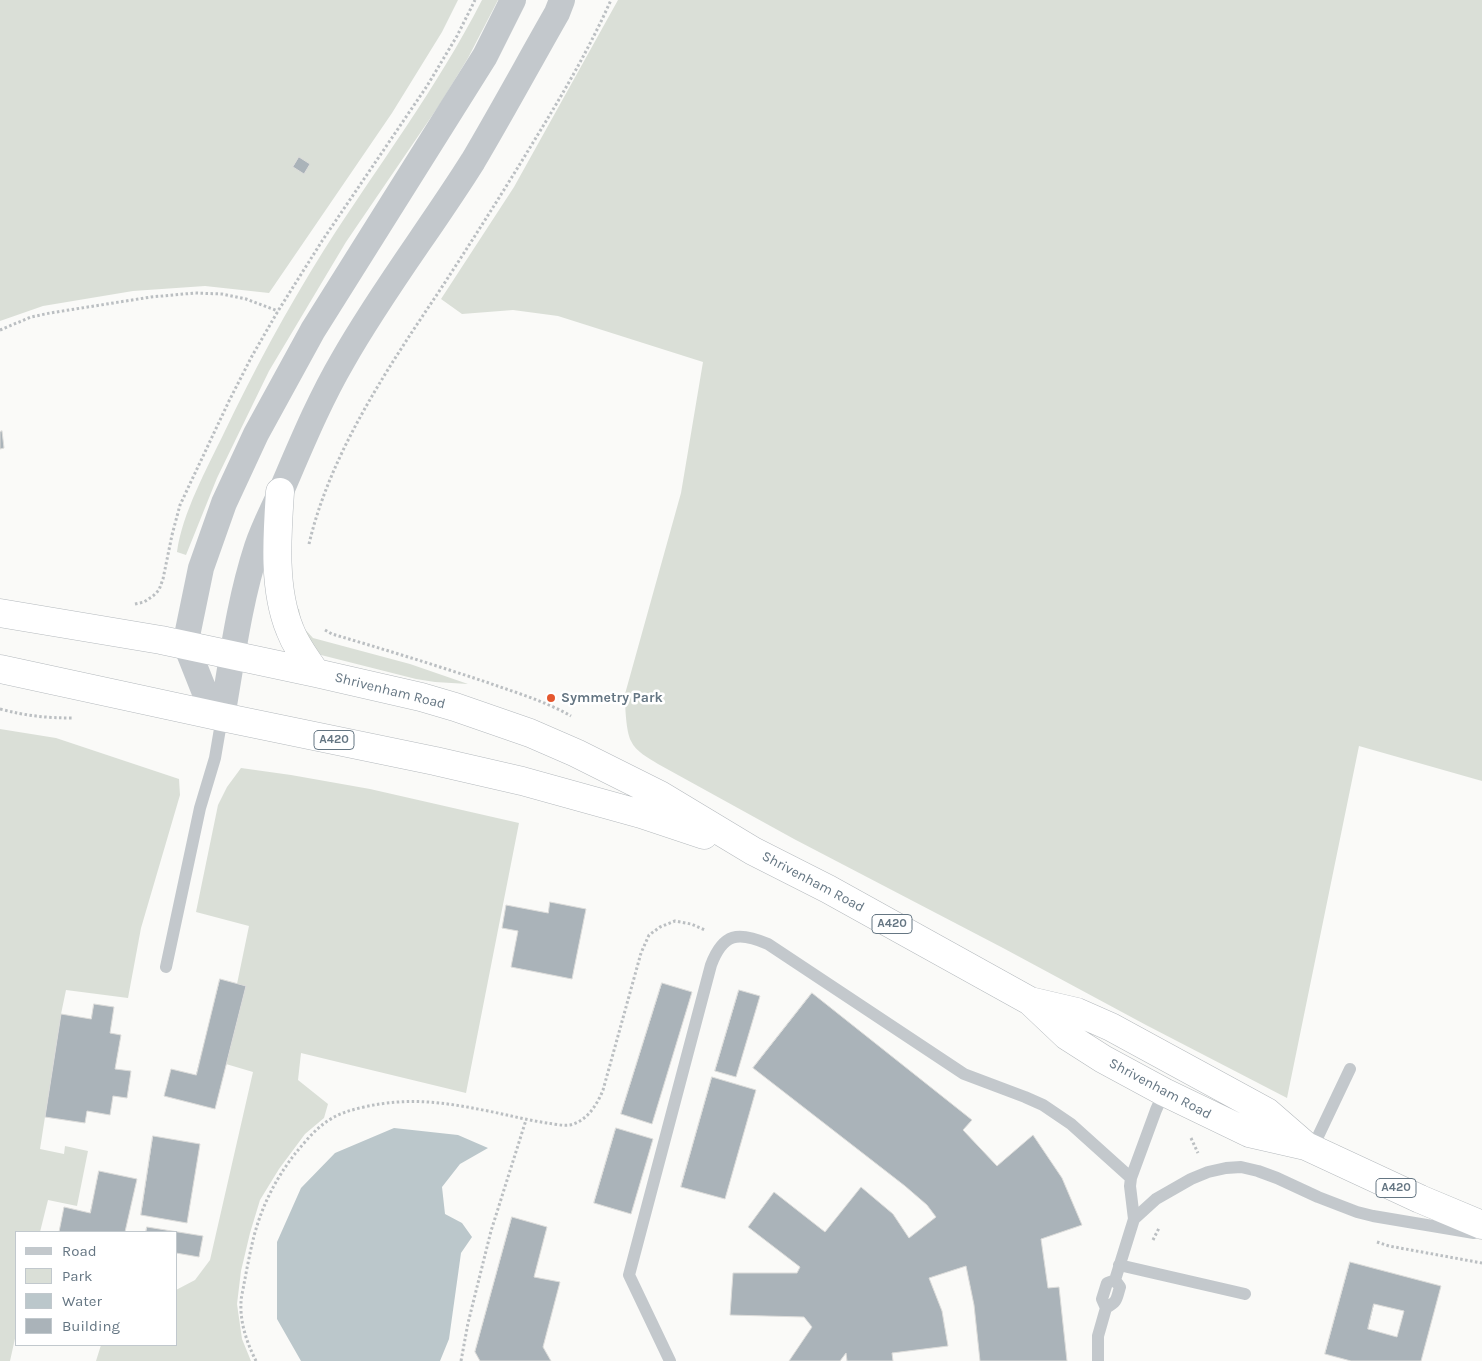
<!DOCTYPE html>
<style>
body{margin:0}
#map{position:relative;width:1482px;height:1361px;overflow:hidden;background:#fafaf8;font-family:Karla,sans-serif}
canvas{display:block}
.legend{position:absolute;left:15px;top:1231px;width:162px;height:115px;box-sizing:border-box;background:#fff;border:1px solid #c1c8cd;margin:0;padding:6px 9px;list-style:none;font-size:15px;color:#657683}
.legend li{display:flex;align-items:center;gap:10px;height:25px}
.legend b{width:25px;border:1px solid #c1c8cd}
</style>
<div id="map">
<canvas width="1482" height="1361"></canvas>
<ul class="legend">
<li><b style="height:6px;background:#c3c8cc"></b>Road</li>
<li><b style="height:14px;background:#dadfd7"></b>Park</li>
<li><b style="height:14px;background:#bbc7cb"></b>Water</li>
<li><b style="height:14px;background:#aab3b9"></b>Building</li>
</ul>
</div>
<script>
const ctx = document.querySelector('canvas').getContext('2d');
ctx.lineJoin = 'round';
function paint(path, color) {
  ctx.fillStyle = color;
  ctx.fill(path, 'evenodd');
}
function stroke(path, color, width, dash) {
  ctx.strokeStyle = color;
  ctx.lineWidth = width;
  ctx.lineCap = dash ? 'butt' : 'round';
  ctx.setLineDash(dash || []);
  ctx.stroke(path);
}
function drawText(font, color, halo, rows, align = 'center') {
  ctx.font = font + ' Karla,sans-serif';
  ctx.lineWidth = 5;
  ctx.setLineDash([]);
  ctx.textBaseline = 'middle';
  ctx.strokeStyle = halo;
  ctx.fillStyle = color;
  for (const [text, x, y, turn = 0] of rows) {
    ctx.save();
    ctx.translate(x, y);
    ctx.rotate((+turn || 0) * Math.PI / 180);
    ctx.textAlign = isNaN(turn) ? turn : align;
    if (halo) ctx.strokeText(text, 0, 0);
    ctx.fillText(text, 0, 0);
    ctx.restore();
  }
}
const green = new Path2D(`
 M0 0H458L442 32 392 113 269 293 205 286 133 291 43 306 0 321Z
 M482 0H498L468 58 440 104 346 242 269 371 217 478 186 555 177 552C182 514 207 468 224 433 254 370 287 309 324 250 377 167 437 88 482 0Z
 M618 0H1482V781L1359 746 1287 1098 1146 1025 1003 948 794 839 658 764C649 758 636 752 631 741 626 731 625 706 625 694L681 493 703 362 558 316 513 310 462 314 441 299 514 187Z
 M292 607 299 609 302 626 313 638 410 664 468 684 435 682 416 679 321 655 310 648Z
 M0 729 56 738 179 779 180 795 141 928 128 998 66 990 61 1014 40 1149 64 1154 65 1146 88 1151 77 1206 48 1200 40 1232H16V1334L10 1361H0Z
 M241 768 291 775 370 789 519 823 466 1093 301 1053 298 1080 328 1104 324 1118 305 1134 279 1169 260 1200 250 1233 241 1271 237 1304 242 1339 251 1361H96L101 1345H176V1290L195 1280 210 1260 253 1072 226 1064 246 986 237 984 249 926 196 912 218 805 227 787Z`);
const water = new Path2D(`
 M394 1128 458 1135 488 1148 460 1164 442 1187 445 1214 462 1223 472 1237 461 1253 449 1339 440 1361H301L277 1319V1242L301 1188 335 1153Z`);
const building = new Path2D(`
 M299 157 310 164 304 174 293 167Z
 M2 431 4 448 0 449V432Z
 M550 902 586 909 572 979 511 967 518 931 502 928 506 905 548 913Z
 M220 979 246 986 215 1109 164 1096 171 1069 196 1075Z
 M662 983 692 992 652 1124 621 1114Z
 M739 990 760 996 736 1077 715 1071Z
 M812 993 972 1120 963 1130 997 1166 1033 1135 1062 1178 1082 1225 1041 1239 1048 1288 1059 1287 1067 1361H980L974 1305 966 1266 929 1278 942 1311 948 1346 892 1353 893 1361H847L846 1353 840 1361H789L812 1327 804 1317 730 1315 733 1273H797L800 1267 748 1227 774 1192 825 1232 861 1187 893 1214 909 1238 936 1217 927 1205 905 1186 753 1068Z
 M94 1004 114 1007 110 1033 121 1035 115 1069 131 1071 127 1098 113 1096 110 1115 87 1111 85 1123 45 1117 61 1014 91 1019Z
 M712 1077 756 1090 725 1199 681 1187Z
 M616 1128 653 1139 631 1214 594 1203Z
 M153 1136 200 1144 187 1223 141 1215Z
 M99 1171 137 1179 125 1232H59L64 1207 90 1213Z
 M512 1217 547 1227 534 1277 560 1282 543 1347 551 1361H480L475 1352Z
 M147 1227 203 1236 199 1257 176 1253V1232H146Z
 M1350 1262 1441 1286 1421 1361H1351L1325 1354ZM1374 1304 1404 1311 1397 1337 1368 1329Z`);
const path = new Path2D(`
 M0 330 31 317 50 313 151 297 195 293 222 294 246 299 278 311
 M309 544C330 454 387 369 438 293 472 241 505 189 537 136 564 92 590 47 611 0
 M135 604 144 602 153 596 159 590 163 579 172 535 180 505 229 401 252 356 278 311 322 241 427 86 457 36 475 0
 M325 630 332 634C383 649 435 665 486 682 514 692 545 701 571 716
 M0 709C27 716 46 718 74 718
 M1191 1138 1198 1153
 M1153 1240 1159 1228
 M1377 1242 1389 1246 1482 1263
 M256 1361C247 1343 240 1323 241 1303 241 1297 243 1290 244 1284 247 1268 250 1252 254 1236 262 1206 275 1180 294 1155 304 1143 315 1129 329 1120 340 1113 351 1110 364 1107 409 1097 443 1102 488 1111 508 1115 527 1120 547 1123 554 1124 563 1126 570 1125 587 1121 597 1105 603 1090L641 953 649 935 660 927 675 921 691 924 705 930
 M461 1361 468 1323 491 1231 526 1120`);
const lane = new Path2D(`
 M166 967 200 808 215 758 222 717
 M1312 1149 1350 1069
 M1134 1219 1156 1199 1191 1179 1208 1172 1226 1168 1241 1167 1258 1171 1277 1178 1318 1197 1357 1212 1373 1216 1474 1233
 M1119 1265 1245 1294
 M1115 1280 1134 1219 1130 1186 1131 1178 1156 1110 1164 1092
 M1106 1308C1118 1301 1116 1300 1120 1287L1115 1280
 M670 1361 629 1275 711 965C723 933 738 931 768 944L964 1074 1025 1097 1043 1105 1071 1124 1131 1178
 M1098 1361V1336L1106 1308 1102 1299 1107 1283 1115 1280`);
const street = new Path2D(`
 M222 717 207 698 186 645 188 631 201 568 224 503 256 434 313 330 485 56 513 0
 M222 717C232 660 239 602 257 547 264 526 274 508 282 489 301 445 319 401 343 360 382 291 431 228 473 161 502 112 529 62 557 13L562 0`);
const highway = new Path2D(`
 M280 492C277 536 273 589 290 630 296 646 306 659 316 673
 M0 613 161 640 316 673 421 697 455 707 530 733 576 753 660 795 753 851 828 889 1030 1001 1067 1036 1103 1059 1164 1092 1249 1133 1306 1146 1420 1199 1482 1225
 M0 669 222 717 435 761 522 781 641 814 704 835
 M1030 1001 1077 1012 1111 1027 1267 1112 1305 1145`);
const markers = [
 [551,698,5,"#e4572e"]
];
const shields = [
 [334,740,40],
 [892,924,40],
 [1396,1188,40]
];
const shieldNames = [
 ["A420",334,740],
 ["A420",892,924],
 ["A420",1396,1188]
];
const streetNames = [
 ["Shrivenham Road",390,691,14],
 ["Shrivenham Road",813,882,28],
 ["Shrivenham Road",1160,1089,28]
];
const poiNames = [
 ["Symmetry Park",561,698]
];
paint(green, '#dadfd7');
paint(water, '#bbc7cb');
paint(building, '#aab3b9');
stroke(building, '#dcdcda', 1);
stroke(highway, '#b4b9bd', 29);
stroke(path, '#bbbfc2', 3, [2.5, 2.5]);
stroke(lane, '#c3c8cc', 12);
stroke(street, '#c3c8cc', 26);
stroke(highway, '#fff', 28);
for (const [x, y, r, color] of markers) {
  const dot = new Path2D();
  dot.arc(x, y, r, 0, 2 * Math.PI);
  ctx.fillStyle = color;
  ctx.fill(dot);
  stroke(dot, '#fff', 2);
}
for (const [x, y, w] of shields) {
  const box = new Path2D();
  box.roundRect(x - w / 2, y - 9.5, w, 19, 4);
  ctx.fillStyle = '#fff';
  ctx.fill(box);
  stroke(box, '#657683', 1);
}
drawText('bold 12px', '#657683', null, shieldNames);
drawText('14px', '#657683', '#fff', streetNames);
drawText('bold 14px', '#657683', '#fff', poiNames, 'left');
</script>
